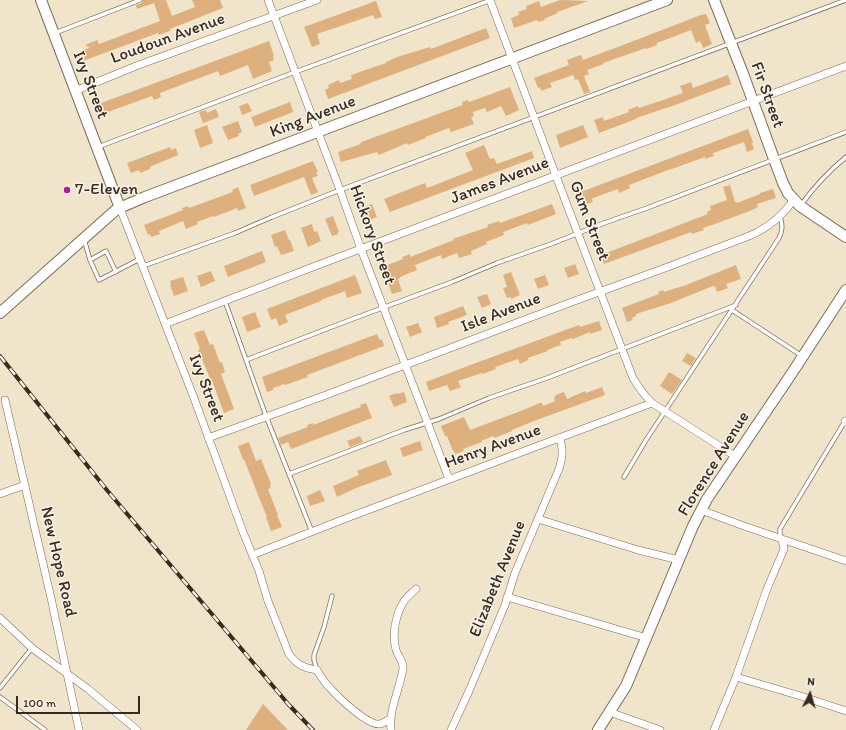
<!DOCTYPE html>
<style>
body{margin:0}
#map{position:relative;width:846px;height:730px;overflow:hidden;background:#f0e5ca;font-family:Itim,sans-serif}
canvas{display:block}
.north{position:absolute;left:790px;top:674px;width:40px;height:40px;-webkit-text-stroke:3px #f7f3e8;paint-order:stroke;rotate:5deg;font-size:11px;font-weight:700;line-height:16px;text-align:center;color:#3b2a1e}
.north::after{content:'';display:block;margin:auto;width:14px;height:18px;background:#3b2a1e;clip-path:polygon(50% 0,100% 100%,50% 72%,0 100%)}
.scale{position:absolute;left:16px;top:696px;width:124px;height:18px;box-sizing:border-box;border:2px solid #3b2a1e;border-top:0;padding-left:5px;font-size:12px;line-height:14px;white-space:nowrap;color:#3b2a1e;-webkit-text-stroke:3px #f7f3e8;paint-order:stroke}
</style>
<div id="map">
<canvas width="846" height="730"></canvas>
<div class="north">N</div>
<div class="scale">100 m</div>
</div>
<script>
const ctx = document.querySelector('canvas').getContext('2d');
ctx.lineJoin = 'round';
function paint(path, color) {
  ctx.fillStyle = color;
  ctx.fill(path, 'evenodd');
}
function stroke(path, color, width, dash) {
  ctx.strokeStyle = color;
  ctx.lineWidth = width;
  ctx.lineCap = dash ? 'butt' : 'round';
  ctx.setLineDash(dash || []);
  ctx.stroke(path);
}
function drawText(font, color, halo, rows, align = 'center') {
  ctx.font = font + ' Itim,sans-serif';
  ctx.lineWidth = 3;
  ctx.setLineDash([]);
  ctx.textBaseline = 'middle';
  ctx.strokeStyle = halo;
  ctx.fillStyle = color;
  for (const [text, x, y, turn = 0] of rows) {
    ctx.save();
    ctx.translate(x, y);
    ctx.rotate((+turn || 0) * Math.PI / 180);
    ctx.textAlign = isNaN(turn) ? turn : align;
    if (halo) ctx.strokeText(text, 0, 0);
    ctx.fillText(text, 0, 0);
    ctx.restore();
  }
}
const building = new Path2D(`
 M143 0H166L172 16 195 7 192 0H220L223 8 170 29V31L158 35V33L83 61 80 51 90 48 85 45 97 40 99 44 160 21 154 3 137 9 136 5 142 3Z
 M560 0 588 1 557 12 558 13 544 19 545 20 538 22 537 20 514 28 511 18 519 15 518 12 527 9 526 6 539 1 541 7Z
 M376 1 382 17 375 19 373 15 317 34 320 44 312 47 304 27Z
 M706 14 710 23 705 25 712 44 703 48 700 41 696 43 691 30 657 43V45L647 49 646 48 603 63 604 64 587 70 589 74 584 76 590 92 584 94 578 79 575 80 573 75 550 83 552 87 541 91 540 87 538 88 534 78 569 65 567 60 581 55 583 60 623 45 701 15Z
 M486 28 490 38 328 99 325 90 329 88 328 85 339 80 340 83 352 79 351 75 386 63V62L397 57 430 47 431 49Z
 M269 41 274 56H273L274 60 269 62 272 71 253 79 248 65 220 76 218 71 160 93 161 97 154 100 152 96 105 113 101 103Z
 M728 75 731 84 675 105 636 118V119L599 133 594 120 603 117 604 121 629 112 628 110 638 106 639 108 669 98 683 93 680 86 691 82 693 88Z
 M510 87 519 110 506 116 501 106 487 112 485 108 473 112 474 116 471 117 474 124 451 132 449 128 425 137 426 138 408 145 407 143 379 155 377 152 341 162 338 152 361 144 360 143 364 141 457 107 463 105 462 102 468 100 469 102Z
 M290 102 293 112 255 127 251 117Z
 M248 103 252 111 242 115 239 106Z
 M216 109 219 117 203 123 199 112 206 110 207 113Z
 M238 121 242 132 238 134 239 136 228 140 222 127Z
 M207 125 213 143 200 148 194 130Z
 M583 125 588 137 560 148 556 135Z
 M748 129 753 142 752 143 754 149 747 152 744 142 713 153 714 156 705 159V157L672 169 668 170 629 185 630 188 619 193 618 189 593 198 592 199 593 202 584 205 583 202H582L578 193Z
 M484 145 490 159 494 158 497 164 532 151 534 158 390 212 384 199 425 183 427 188 473 170 465 153Z
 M170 147 171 150 176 148 178 155 154 165 150 167V169L140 173 139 170 131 173 127 163Z
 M313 161 318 172H316L318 176 312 178 318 192 311 195 304 177 254 196 250 185Z
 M730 185 735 202H737V203L760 194V193L773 189 776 198 757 204 758 207 752 210 715 224 703 228 704 230 692 234 691 232 604 264 601 255 708 214 707 212 711 210 710 206 727 200 723 187Z
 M238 187 246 208 238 211 237 208 214 217 213 216 197 222 198 224 186 229 183 221 159 231 160 234 151 237 150 234 148 235 144 225 183 210 182 208 188 206 189 208 233 192 232 190Z
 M372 204 377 217 365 222 360 208Z
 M552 204 556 214 528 225 527 223 503 232 504 235 486 242 487 244 471 251 472 254 459 258 457 253 442 259 441 255 415 265 417 270 400 277V278L398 279 402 291 392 294 381 264 386 262 387 265 403 259 402 257 410 254V257L454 240 453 239 488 227 487 225 499 221 500 223Z
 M333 216 339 232H338V234L332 236 325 219Z
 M312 224 314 232 317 231 321 241 308 247 301 228Z
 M285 230 289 240H290L294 251 281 255 277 246 275 247 271 235Z
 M262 251 266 262 228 277 224 266Z
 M575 264 579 274 568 278 564 268Z
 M736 265 741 279 726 284 728 288 717 292 715 286 713 287V286L671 303 636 314V316L632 318 633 320 627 322 622 308 656 295 659 294 658 292 663 290 664 292 686 285Z
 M211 271 215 281 201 287 197 276Z
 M511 272 520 295 511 299V297L507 298 503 288 507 287 503 275Z
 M355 275 362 293 347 298 345 291 321 300V301L285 315 288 322 279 326 276 318 271 320 267 309Z
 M545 275 549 285 538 289 534 279Z
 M183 277 188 291 174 296 170 285H171L170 281Z
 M487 294 491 304 482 308 477 297Z
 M463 306 467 315 448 322 449 324 437 328 434 317Z
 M255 312 261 327 247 332 242 317Z
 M599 321 602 330 590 334V332L573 339H572V338L560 342 561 345 547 350 548 351 528 358V360L520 364 518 359 495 367 496 369 483 374 482 373 458 381 461 387 450 391 447 385 429 391 426 382 465 367 579 325 580 327Z
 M418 323 422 332 410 337 406 327Z
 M204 330 210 345 213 344 220 363 222 362 225 372 221 374 234 409 224 413 211 378H210L198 350 200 349 194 333Z
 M377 334 380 340 382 339 384 346 307 375 308 377 285 385 284 384 273 388V390L267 392 262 377Z
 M687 353 696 358 691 366 682 361Z
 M669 372 682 380 672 394 660 386Z
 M602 387 605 395 534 421 512 430V431L494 438 493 436 481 441 482 442 463 449 464 451 455 454 454 450 453 451 447 436H445L441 426 464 417 470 430 518 412 540 403H542L543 406 555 401 554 397 556 396V395L564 392 567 399 585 391 586 393Z
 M404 392 407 402 394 407 389 396 397 393 398 394Z
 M366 403 372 418 291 449 288 442 281 445 278 438 308 427 307 425 313 423V425L355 409 361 407 360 405Z
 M360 436 363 442 350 447 347 441Z
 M420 441 423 450 403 457 400 448Z
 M249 442 256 461 261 459 271 484 270 485 271 488 268 489 278 515H277L282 527 271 531 266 517H267L256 490 244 459 243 460 238 446Z
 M386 460 392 475 356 488 337 497 333 486 359 475 357 471Z
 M320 490 325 501 310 506 307 496Z
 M263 704 288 730H246Z`);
const lane = new Path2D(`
 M55 33 140 0
 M98 147 295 72 491 0
 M801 205C814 187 829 171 846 157
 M84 239 90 260 99 280 140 259
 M90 260 106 251 116 272
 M143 266 235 233 272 217 340 190 846 0
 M225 301 266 416 312 532
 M732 310 802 356
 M246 360 329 328 350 320 452 282 497 263 551 244 604 223 647 208 846 132
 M289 474 404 430 439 419 489 398 547 378 736 305
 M624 477 646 440 779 238C783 231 783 225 780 217
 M782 538 780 534V529L845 421
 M317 670 314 660V655L324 627 332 596
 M0 688 32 648
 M0 697 45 730`);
const street = new Path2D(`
 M268 0 340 190 361 249 449 479
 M490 0 556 176 633 378C639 388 644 395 652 403L735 456
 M75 91 136 66 317 0
 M120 208 194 398 243 532 259 571 268 601 289 654C297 665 304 668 317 670 321 677 325 683 330 688 338 697 368 726 380 724 384 723 388 720 391 718
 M165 324 318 265 846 66
 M5 400 51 598 79 730
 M845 421 846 422
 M208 438 326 395 569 303 665 268 749 236C768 228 782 217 794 199
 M0 494 25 485
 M701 510 741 525 846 561
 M538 519 638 550 679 560
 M252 555 352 516 652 403
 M507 597 647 638
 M0 618 32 648 88 689 137 730
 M736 677 804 697 846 711
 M611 711 615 714 660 730
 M391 730C389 714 396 697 400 682 401 677 403 672 403 667 403 661 398 656 396 650 392 636 395 616 403 603 406 597 411 594 416 589
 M451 730 469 691 505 605 515 573 559 469C563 456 563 451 560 438
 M714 730 736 677 767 589 784 549 782 539`);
const secondary = new Path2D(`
 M41 0 120 208
 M714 0 742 71 774 159 783 183 788 193 800 206 846 237
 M0 313 109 216 117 209 145 197 667 0
 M598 730 626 686 693 526 707 499 792 373 846 290`);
const rail = new Path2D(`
 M0 356 106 489 289 705 313 730`);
const markers = [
 [67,190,4,"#b5179e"]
];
const streetNames = [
 ["Loudoun Avenue",168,39,-20],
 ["Ivy Street",90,85,69],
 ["Fir Street",767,95,70],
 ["King Avenue",313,117,-21],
 ["James Avenue",500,181,-21],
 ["Gum Street",589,221,69],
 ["Hickory Street",372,235,70],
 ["Isle Avenue",501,313,-21],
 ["Ivy Street",206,388,69],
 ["Henry Avenue",493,447,-20],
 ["Florence Avenue",714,464,-58],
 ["New Hope Road",58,562,77],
 ["Elizabeth Avenue",498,579,-68]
];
const poiNames = [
 ["7-Eleven",75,190]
];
paint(building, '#deb07d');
stroke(lane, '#7a6b5a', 5);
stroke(street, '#7a6b5a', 8);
stroke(secondary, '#7a6b5a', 12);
stroke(lane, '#fff', 3.5);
stroke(street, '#fff', 7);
stroke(secondary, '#fff', 10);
stroke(rail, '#3b2a1e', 4);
stroke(rail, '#f7f3e8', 2.5, [8]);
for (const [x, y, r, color] of markers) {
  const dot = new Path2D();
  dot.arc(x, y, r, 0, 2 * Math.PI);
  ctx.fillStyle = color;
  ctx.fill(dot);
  stroke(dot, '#f7f3e8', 1.5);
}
drawText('17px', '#3b2a1e', '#f7f3e8', streetNames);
drawText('17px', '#3b2a1e', '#f7f3e8', poiNames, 'left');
</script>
